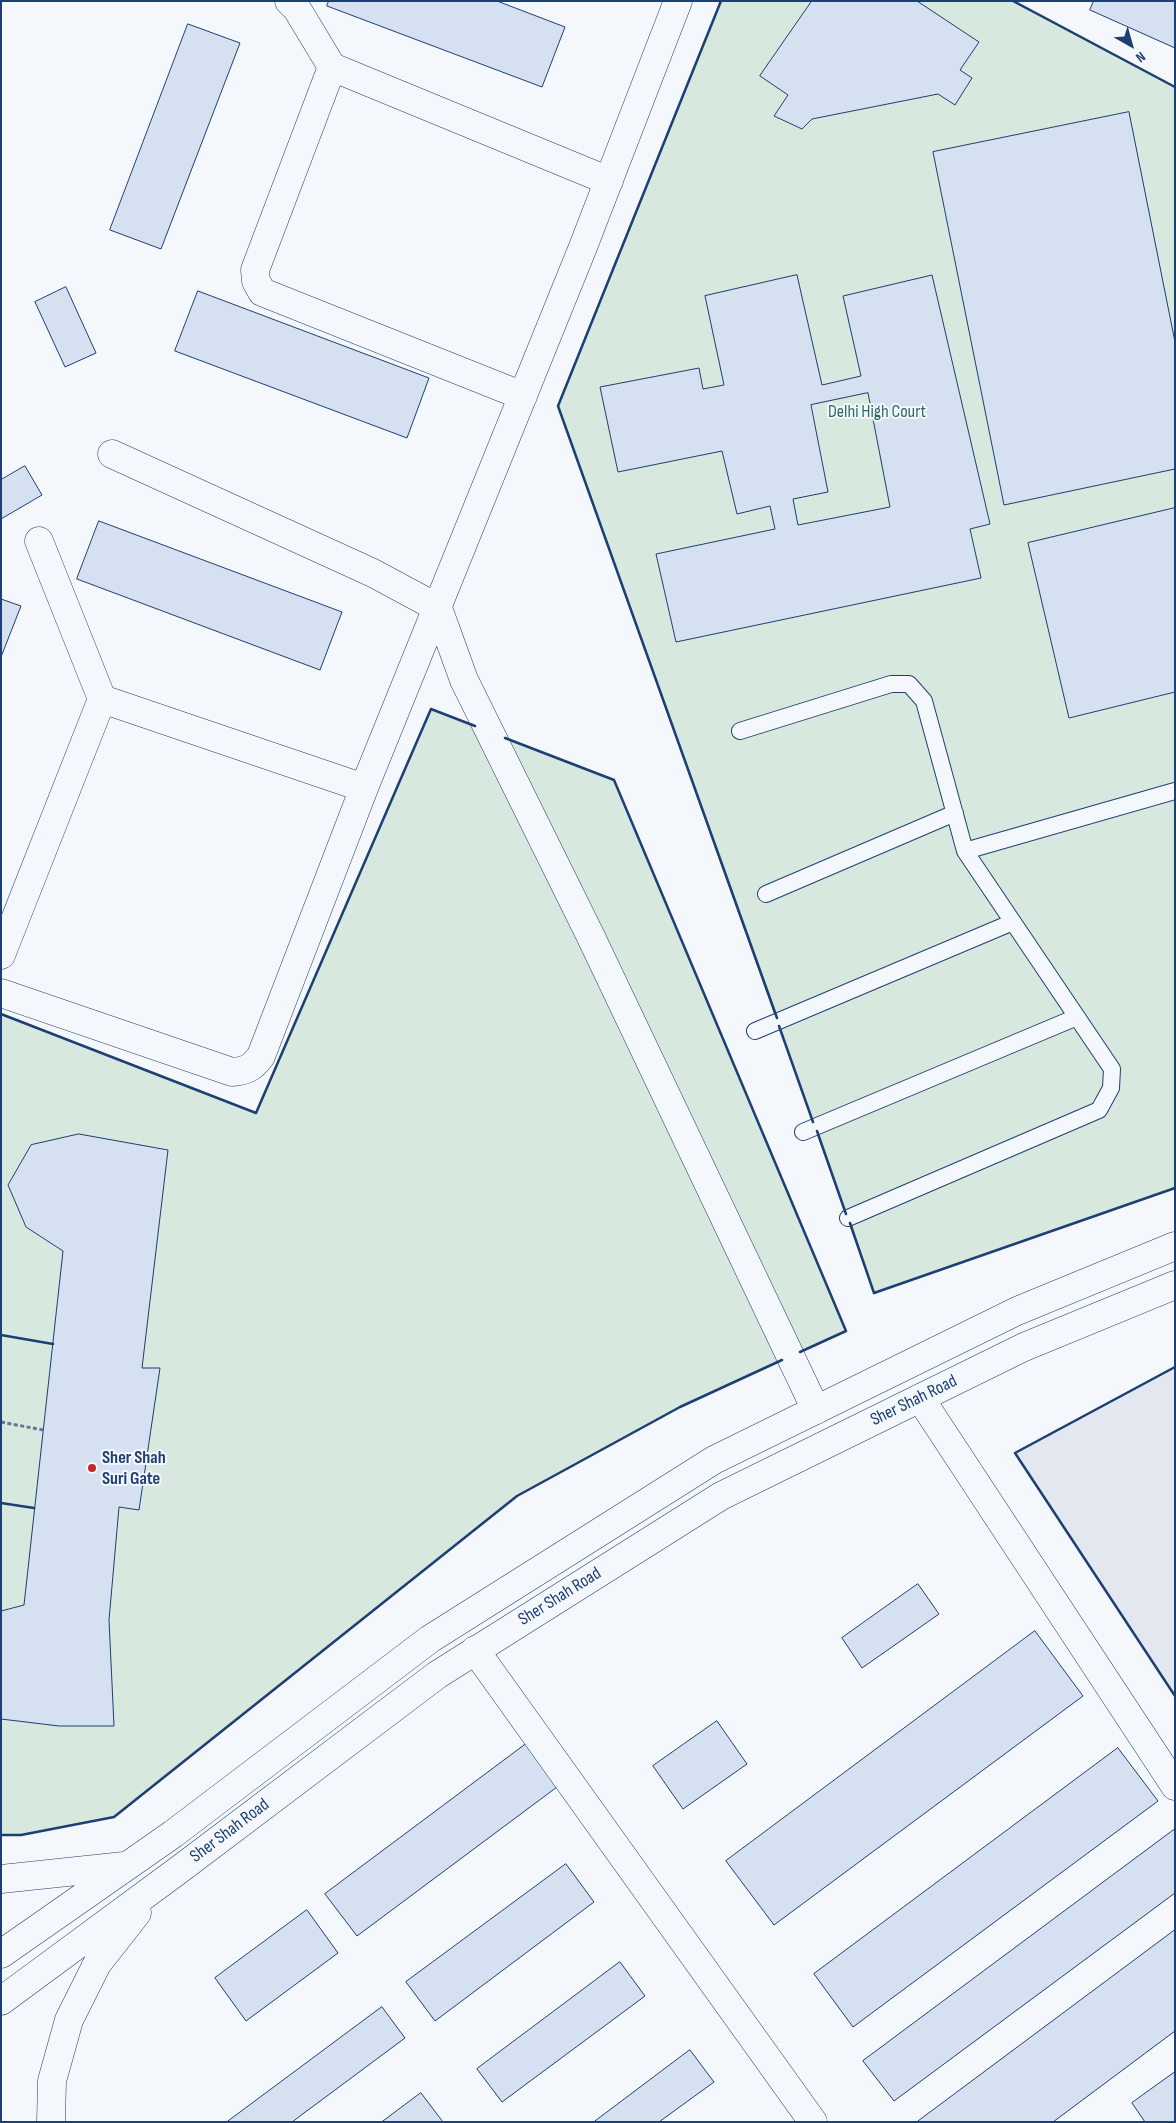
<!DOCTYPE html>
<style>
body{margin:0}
#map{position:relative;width:1176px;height:2123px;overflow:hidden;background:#f4f7fb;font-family:"Sofia Sans Condensed",sans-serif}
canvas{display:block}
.frame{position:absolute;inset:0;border:2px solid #1d3f73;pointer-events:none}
.north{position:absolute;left:1106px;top:20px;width:50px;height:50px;-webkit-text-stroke:4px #f4f7fb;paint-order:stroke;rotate:142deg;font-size:14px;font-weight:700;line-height:20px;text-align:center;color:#1d3f73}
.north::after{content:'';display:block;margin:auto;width:18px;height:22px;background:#1d3f73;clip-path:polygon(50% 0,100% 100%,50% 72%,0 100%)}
</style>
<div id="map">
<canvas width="1176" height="2123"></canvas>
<div class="frame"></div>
<div class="north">N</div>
</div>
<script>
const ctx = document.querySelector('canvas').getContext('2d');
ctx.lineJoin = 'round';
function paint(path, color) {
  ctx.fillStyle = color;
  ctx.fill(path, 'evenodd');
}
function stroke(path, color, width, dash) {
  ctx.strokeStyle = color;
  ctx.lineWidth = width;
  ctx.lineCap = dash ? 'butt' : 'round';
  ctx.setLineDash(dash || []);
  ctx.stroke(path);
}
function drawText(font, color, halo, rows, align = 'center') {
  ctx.font = font + ' "Sofia Sans Condensed",sans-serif';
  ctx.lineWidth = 4;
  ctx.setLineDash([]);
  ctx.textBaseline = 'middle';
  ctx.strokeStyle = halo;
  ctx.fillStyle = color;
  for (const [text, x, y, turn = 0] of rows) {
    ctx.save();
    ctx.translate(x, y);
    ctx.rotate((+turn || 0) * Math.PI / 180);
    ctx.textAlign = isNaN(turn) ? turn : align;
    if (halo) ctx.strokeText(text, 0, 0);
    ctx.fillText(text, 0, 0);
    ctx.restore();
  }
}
const green = new Path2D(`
 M721 1H1013L1175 87V1188L874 1293 558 406Z
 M431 709 614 780 846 1331 680 1407 517 1496 114 1817 21 1835H1V1014L256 1113Z`);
const parking = new Path2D(`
 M1175 1367V1696L1015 1453Z`);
const building = new Path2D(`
 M329 1H497L565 27 542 87 327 6Z
 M812 1H917L979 42 960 70 972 78 955 105 938 94 812 119 802 129 774 116 788 95 760 76Z
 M1094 1H1175V48L1090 10Z
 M188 24 240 43 161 249 110 230Z
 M1129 112 1175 342V469L1004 505 933 152Z
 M797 275 822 385 861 376 843 296 932 275 990 524 970 529 981 578 676 642 656 554 775 529 770 506 737 514 722 451 618 472 600 387 699 368 703 389 724 385 705 296ZM868 393 890 507 798 525 793 499 828 492 811 405Z
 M66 287 96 353 65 367 35 302Z
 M198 291 429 378 407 438 175 351Z
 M25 466 42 495 1 519V480Z
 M1175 508V692L1069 718 1028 543Z
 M99 521 342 612 320 670 77 579Z
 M1 599 21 606 1 657Z
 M79 1134 168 1150 142 1368H160L139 1510 119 1507 109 1620 114 1726H59L1 1719V1611L24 1605 63 1251 26 1227 8 1185 31 1145Z
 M918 1584 939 1614 862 1668 842 1638Z
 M1035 1631 1083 1696 774 1925 726 1861Z
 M717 1721 747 1764 683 1809 653 1766Z
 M526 1744 557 1787 357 1936 325 1894Z
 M1118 1748 1158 1801 853 2027 814 1974Z
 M1175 1829V1893L894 2101 863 2061Z
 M566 1864 594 1902 435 2021 406 1982Z
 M307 1910 338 1953 246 2021 215 1978Z
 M1175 1930V2031L1053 2122H917Z
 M620 1962 645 1996 502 2102 477 2069Z
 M382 2007 405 2038 292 2122H227Z
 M690 2050 714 2082 659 2122H594Z
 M1175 2072V2122H1145L1132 2103Z
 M421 2093 443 2122H382Z`);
const path = new Path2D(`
 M1 1422 43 1430`);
const service = new Path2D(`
 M740 731 891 684H909L924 701 965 851 1175 791
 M766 894 955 813
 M755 1031 1013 922
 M803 1132 1077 1017
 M848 1218 1099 1110 1111 1088 1112 1069 965 851`);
const minor = new Path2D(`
 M289 1 297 9 332 67
 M523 396 262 292 256 281 255 270 332 67 609 181
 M112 454 373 573 438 608 464 680 591 937 816 1410
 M39 541 102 699
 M1 955 102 699 364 788
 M1 993 232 1072C246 1071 252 1068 261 1056L364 788 583 247 678 1
 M920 1398 1175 1786
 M475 1650 813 2122`);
const secondary = new Path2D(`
 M1 1879 124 1866
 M1 1954 173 1834 430 1639 714 1460 1017 1311 1175 1246
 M1 2001 180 1869 437 1675 721 1496 1024 1347 1175 1285
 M51 2122 52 2081 69 2020 97 1964 137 1913`);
const wall = new Path2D(`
 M721 1 558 406 777 1018
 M1013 1 1175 87
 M505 738 614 780 846 1331 800 1352
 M1 1014 256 1113 431 709 475 726
 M779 1026 813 1122
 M817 1131 846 1214
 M850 1223 874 1293 1175 1188
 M1 1335 53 1344
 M1175 1367 1015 1453 1175 1696
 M1 1503 34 1508
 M1 1835H21L114 1817 517 1496 680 1407 782 1360`);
const markers = [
 [92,1468,5,"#c62828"]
];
const parkNames = [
 ["Delhi High Court",877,412]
];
const streetNames = [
 ["Sher Shah Road",914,1401,-26],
 ["Sher Shah Road",560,1597,-32],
 ["Sher Shah Road",230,1831,-37]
];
const poiNames = [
 ["Sher Shah",102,1458],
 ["Suri Gate",102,1479]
];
paint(green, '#d7e8df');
stroke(green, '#687fa3', 1);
paint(parking, '#e3e8f0');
stroke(parking, '#687fa3', 1);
paint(building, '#d5e0f0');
stroke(building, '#1d3f73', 1);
stroke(service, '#1d3f73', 18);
stroke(minor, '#1d3f73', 29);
stroke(secondary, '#1d3f73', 29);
stroke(path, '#5e769c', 3, [4, 2.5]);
stroke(service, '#f4f7fb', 16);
stroke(minor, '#f4f7fb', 28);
stroke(secondary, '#f4f7fb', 28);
stroke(wall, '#1d3f73', 2.5);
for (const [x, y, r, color] of markers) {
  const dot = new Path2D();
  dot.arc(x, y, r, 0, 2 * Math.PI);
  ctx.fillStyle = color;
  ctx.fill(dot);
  stroke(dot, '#f4f7fb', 2);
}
drawText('18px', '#2c6c60', '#f4f7fb', parkNames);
drawText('18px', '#1d3f73', '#f4f7fb', streetNames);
drawText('bold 18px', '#1d3f73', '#f4f7fb', poiNames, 'left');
</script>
